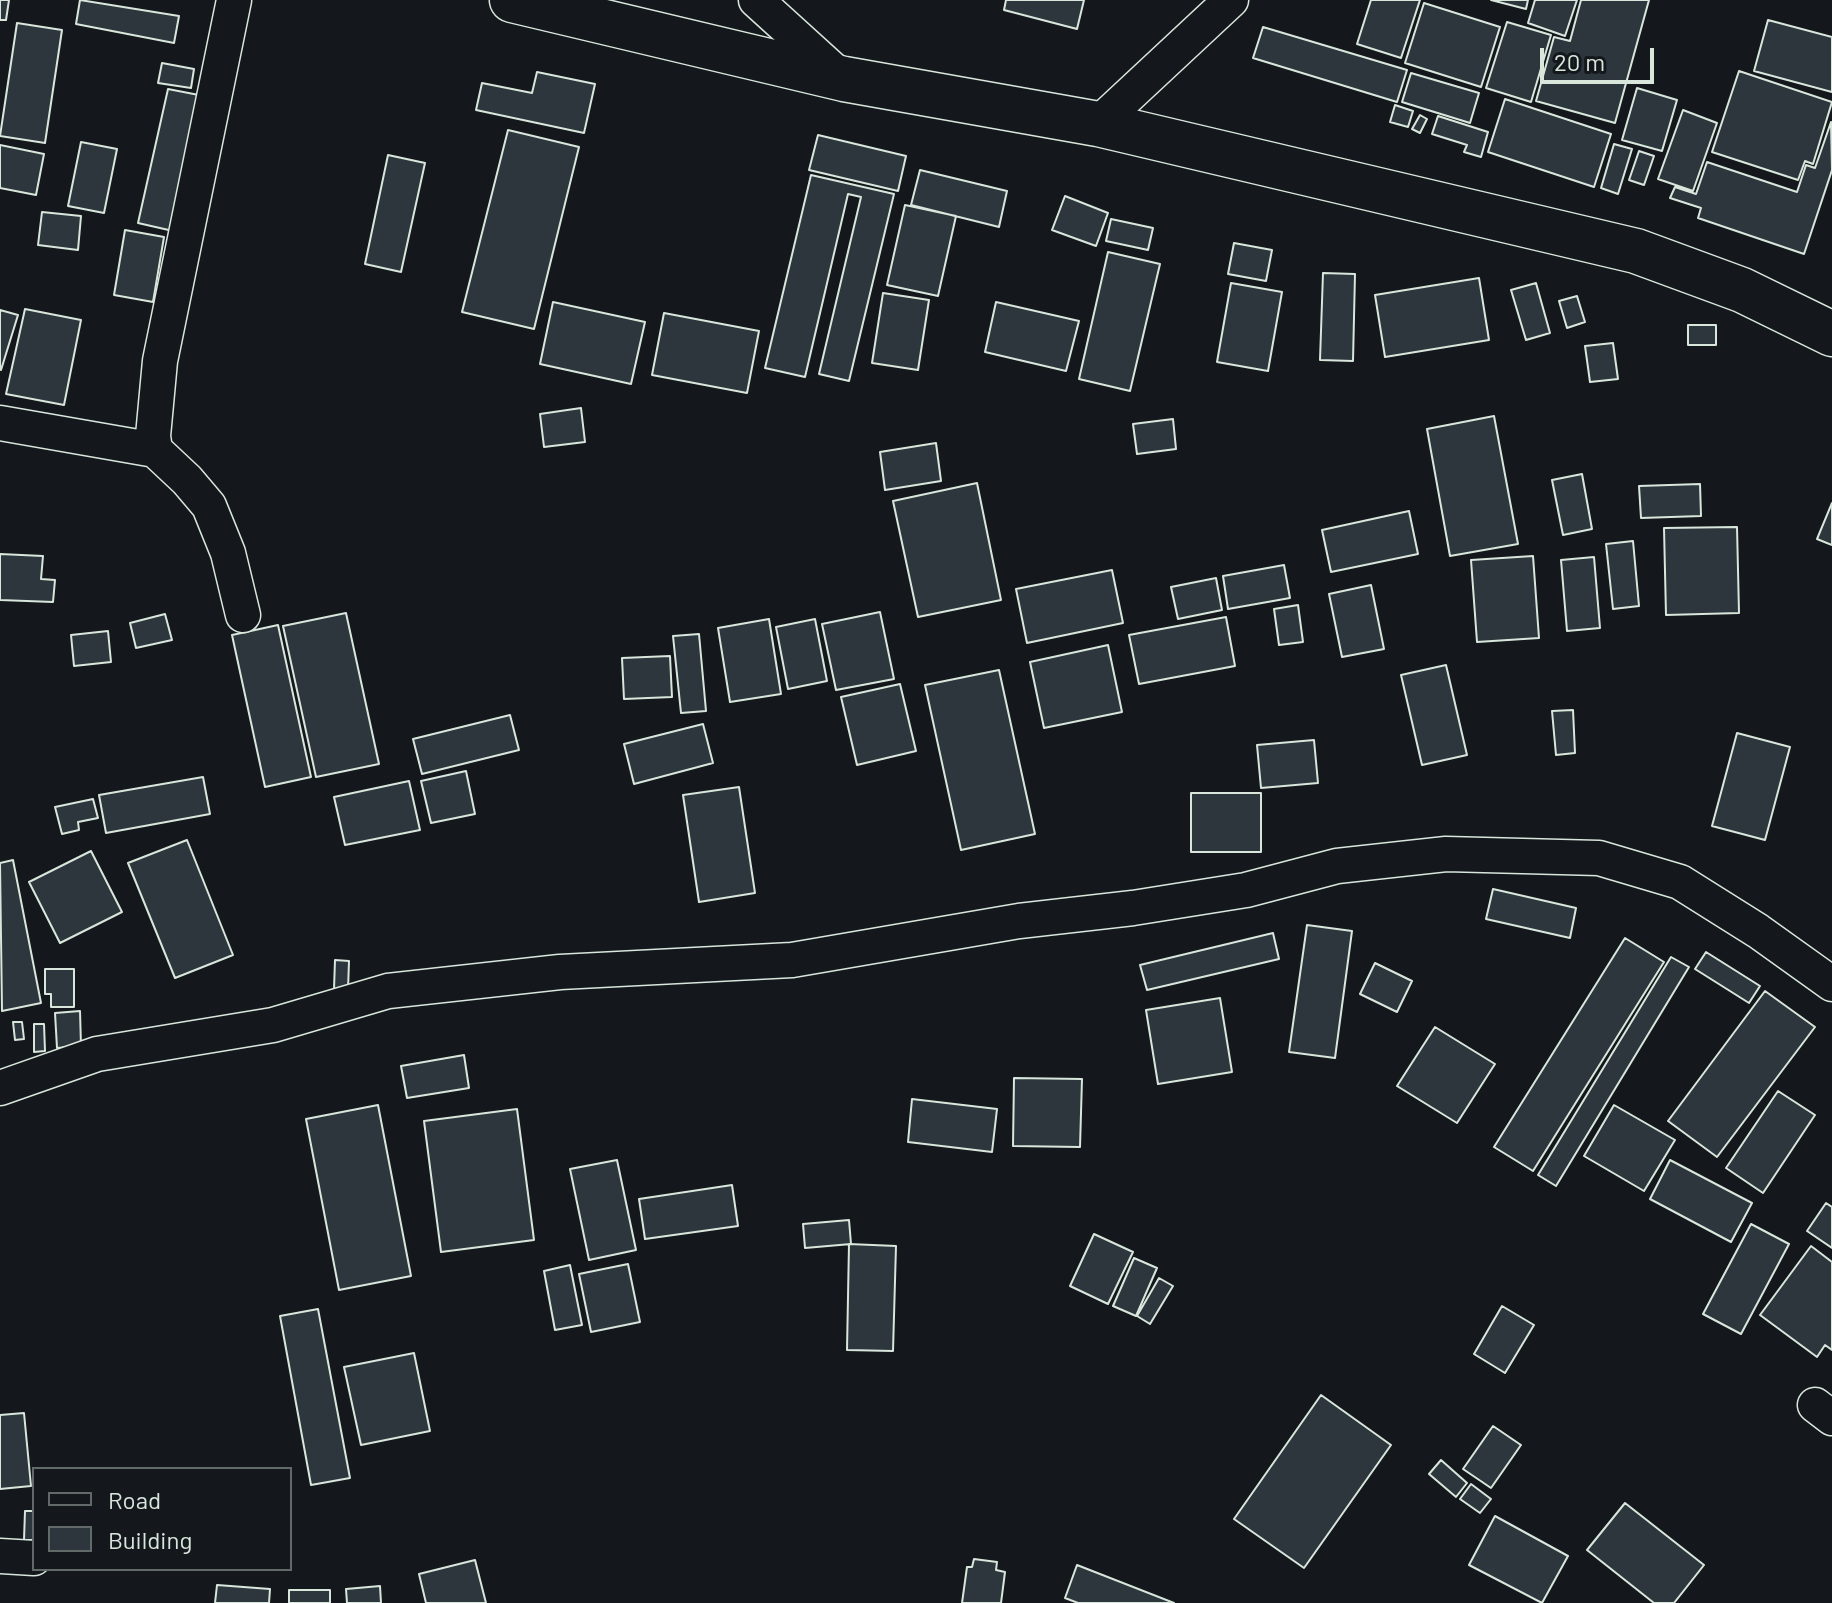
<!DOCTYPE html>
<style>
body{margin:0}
#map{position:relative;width:1832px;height:1603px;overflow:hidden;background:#14181c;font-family:Barlow,sans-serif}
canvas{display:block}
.legend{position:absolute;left:32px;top:1467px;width:260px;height:104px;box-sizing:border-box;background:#14181c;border:2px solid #626a69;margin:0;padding:10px 14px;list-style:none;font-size:24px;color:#d8e6dc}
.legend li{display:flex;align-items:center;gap:16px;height:40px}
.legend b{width:40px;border:2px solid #626a69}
.scale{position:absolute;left:1540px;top:48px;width:114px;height:36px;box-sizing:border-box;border:4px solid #d8e6dc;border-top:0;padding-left:10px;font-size:24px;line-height:28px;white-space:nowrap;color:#d8e6dc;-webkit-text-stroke:6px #14181c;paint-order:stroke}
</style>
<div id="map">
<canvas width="1832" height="1603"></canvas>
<ul class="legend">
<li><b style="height:10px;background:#14181c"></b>Road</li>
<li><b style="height:22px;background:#2c363c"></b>Building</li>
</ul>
<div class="scale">20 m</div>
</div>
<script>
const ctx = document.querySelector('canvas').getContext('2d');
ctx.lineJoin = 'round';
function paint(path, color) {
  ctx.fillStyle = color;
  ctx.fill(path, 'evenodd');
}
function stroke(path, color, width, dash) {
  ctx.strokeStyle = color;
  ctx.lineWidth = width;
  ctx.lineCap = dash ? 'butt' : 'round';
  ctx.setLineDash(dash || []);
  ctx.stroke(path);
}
const building = new Path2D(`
 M0 0H9L6 20H0Z
 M80 0 179 16 174 43 76 24Z
 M1006 0H1084L1077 29 1004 10Z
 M1371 0H1420L1401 58 1357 44Z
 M1491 0H1528L1526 9Z
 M1535 0H1577L1565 36 1528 23Z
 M1581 0H1649L1615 123 1536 101 1554 37 1570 41Z
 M1424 3 1500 27 1481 87 1405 63Z
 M1768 20 1832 37V92L1754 71Z
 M1507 22 1551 35 1531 102 1486 88Z
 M17 23 62 30 45 143 0 136Z
 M1263 27 1407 70 1397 102 1253 58Z
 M162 63 194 69 191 88 158 83Z
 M1739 71 1832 102 1813 164 1805 161 1798 180 1712 152Z
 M537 72 595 84 584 133 476 110 482 83 532 93Z
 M1411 73 1479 93 1470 123 1402 102Z
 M1637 88 1677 100 1662 151 1622 140Z
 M168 89 204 96 173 231 138 223Z
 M1505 99 1611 134 1594 187 1488 152Z
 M1395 105 1413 111 1408 127 1390 122Z
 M1683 110 1717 123 1693 191 1658 179Z
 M1420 115 1427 119 1420 133 1412 129Z
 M1438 116 1488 132 1481 157 1464 152 1467 145 1432 134Z
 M1831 122 1832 170 1804 254 1698 218 1701 208 1670 198 1675 187 1696 194 1707 162 1797 192 1806 165 1815 168Z
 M508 130 579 147 534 329 462 312Z
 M818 135 906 156 898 191 809 170Z
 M81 142 117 149 104 213 68 206Z
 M1614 144 1632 149 1618 194 1601 188Z
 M0 145 44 154 36 195 0 188Z
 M1639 151 1654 156 1644 185 1629 180Z
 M388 155 425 163 401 272 365 264Z
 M920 170 1007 191 999 227 911 205Z
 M811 175 894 194 849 381 819 374 861 197 848 194 805 377 765 368Z
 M1065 196 1108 213 1096 246 1052 230Z
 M905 205 956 216 938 296 887 285Z
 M42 212 81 216 78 250 38 245Z
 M1111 219 1153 228 1148 250 1106 241Z
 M125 230 164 237 153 302 114 295Z
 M1234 243 1272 250 1266 281 1228 274Z
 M1108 252 1160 264 1130 391 1079 379Z
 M1323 273 1355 274 1353 361 1320 360Z
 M1479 278 1489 340 1385 357 1375 295Z
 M1231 283 1282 292 1268 371 1217 362Z
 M1536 283 1550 333 1526 340 1511 290Z
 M883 293 929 300 918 370 872 363Z
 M1577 296 1585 322 1567 328 1559 301Z
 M553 302 645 322 631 384 540 364Z
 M996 302 1079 321 1066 371 985 352Z
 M25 309 81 320 64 405 6 394Z
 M0 310 18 315 1 370 0 369Z
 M664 313 759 331 747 393 652 375Z
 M1688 325H1716V345H1688Z
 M1613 343 1618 379 1590 382 1585 346Z
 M581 408 585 442 544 447 540 414Z
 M1494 416 1518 544 1450 556 1427 429Z
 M1173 419 1176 449 1137 454 1133 424Z
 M936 443 941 481 885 490 880 452Z
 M1582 474 1592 529 1563 535 1552 480Z
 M977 483 1001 600 918 617 893 501Z
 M1700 484 1701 516 1641 518 1639 486Z
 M1832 503V545L1817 539Z
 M1409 511 1418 554 1331 572 1322 530Z
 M1737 527 1739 613 1666 615 1664 528Z
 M1633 541 1639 606 1613 609 1606 544Z
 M0 554 43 556 41 579 55 580 53 602 0 600Z
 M1533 556 1539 638 1477 642 1471 560Z
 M1594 557 1600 628 1567 631 1561 560Z
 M1284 565 1290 598 1228 609 1223 576Z
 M1112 570 1123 623 1027 643 1016 589Z
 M1216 578 1222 610 1178 619 1171 587Z
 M1371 585 1384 649 1342 657 1329 594Z
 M1298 605 1303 642 1279 645 1274 609Z
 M880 612 894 679 836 690 822 624Z
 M346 613 379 764 316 777 283 626Z
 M165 614 172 640 136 648 130 623Z
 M1226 617 1235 666 1139 684 1129 635Z
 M769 619 781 694 730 702 718 628Z
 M815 619 827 681 788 689 776 627Z
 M278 625 311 777 265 787 232 635Z
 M108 631 111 662 74 666 71 635Z
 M699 634 706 711 681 713 673 636Z
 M1108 645 1122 712 1044 728 1030 662Z
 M670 656 672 697 624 699 622 658Z
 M1446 665 1467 755 1422 765 1401 675Z
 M999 670 1035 834 961 850 925 685Z
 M900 684 916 751 857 765 841 697Z
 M1573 710 1575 753 1556 755 1552 711Z
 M510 715 519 750 422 774 413 739Z
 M703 724 713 763 634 784 624 744Z
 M1737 733 1790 747 1765 840 1712 826Z
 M1314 740 1318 783 1261 788 1257 745Z
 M466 771 475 814 431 823 421 781Z
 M203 777 210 814 106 833 99 795Z
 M409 781 420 830 345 845 334 797Z
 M739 787 755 893 699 902 683 795Z
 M1191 793H1261V852H1191Z
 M93 799 98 818 78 822 79 830 62 834 55 807Z
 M187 840 233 955 175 978 128 863Z
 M91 851 122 912 60 943 29 882Z
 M13 860 41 1003 2 1011 0 863Z
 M1493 889 1576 908 1570 938 1486 919Z
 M1307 925 1352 931 1335 1058 1289 1052Z
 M1273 933 1279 959 1147 990 1140 965Z
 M1625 938 1664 962 1533 1171 1494 1147Z
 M1706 952 1760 986 1749 1003 1695 969Z
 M1671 957 1689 967 1556 1186 1538 1175Z
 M335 960 349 961 348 990 334 989Z
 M1375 963 1412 981 1397 1012 1360 994Z
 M45 969H74V1007H51V994H45Z
 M1765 991 1815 1027 1717 1157 1668 1121Z
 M1220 998 1232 1072 1158 1084 1146 1010Z
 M80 1011 81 1046 57 1048 55 1013Z
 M13 1022H22L24 1039 15 1040Z
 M34 1024H44L45 1051 34 1052Z
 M1435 1027 1495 1064 1457 1123 1397 1086Z
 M464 1055 469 1088 407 1098 401 1066Z
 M1014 1078 1082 1079 1080 1147 1013 1146Z
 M1778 1091 1815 1115 1763 1193 1726 1168Z
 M912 1099 997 1109 992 1152 908 1142Z
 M378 1105 411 1276 339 1290 306 1119Z
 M1614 1105 1675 1140 1644 1191 1584 1156Z
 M517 1109 534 1240 441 1252 424 1121Z
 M617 1160 636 1250 589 1260 570 1169Z
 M1670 1160 1752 1203 1731 1242 1650 1199Z
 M732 1185 738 1226 645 1239 639 1199Z
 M1826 1203 1832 1207V1248L1807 1231Z
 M849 1220 851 1244 805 1248 803 1224Z
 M1751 1224 1789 1244 1741 1334 1703 1314Z
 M1094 1234 1133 1252 1108 1304 1070 1286Z
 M849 1244 896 1246 893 1351 847 1350Z
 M1811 1246 1832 1262V1350L1825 1345 1817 1357 1760 1315Z
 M1134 1258 1157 1268 1136 1316 1113 1306Z
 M628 1264 640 1322 591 1332 579 1274Z
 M570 1265 582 1325 555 1330 544 1271Z
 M1159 1278 1173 1286 1150 1324 1137 1316Z
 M1502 1306 1534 1325 1505 1373 1474 1354Z
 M318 1309 350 1478 311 1485 280 1316Z
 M414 1353 430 1431 361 1445 344 1367Z
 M1321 1395 1391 1445 1304 1568 1234 1519Z
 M24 1413 31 1486 0 1489V1415Z
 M1493 1426 1521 1445 1491 1488 1463 1469Z
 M1441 1460 1467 1483 1456 1497 1429 1474Z
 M1471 1484 1491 1499 1480 1513 1460 1499Z
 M1625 1503 1704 1565 1674 1603H1654L1587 1550Z
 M25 1511H34V1540H24Z
 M1495 1516 1568 1556 1542 1603 1469 1565Z
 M974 1559 997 1562 996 1570 1005 1572 1001 1603H962L967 1567H972Z
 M475 1560 486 1603H426L419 1574Z
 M1077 1565 1174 1603H1078L1065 1598Z
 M217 1585 270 1589 269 1603H215Z
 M380 1586 381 1603H347L346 1589Z
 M289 1590H330V1603H289Z`);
const minor = new Path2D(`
 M234 0 160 361 153 436 155 450 187 480 209 506 228 553 243 615
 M756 0 843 79
 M1098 124 1231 0
 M0 423 155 450
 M0 1088 97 1054 273 1025 388 991 560 972 792 960 1019 921 1133 908 1246 890 1337 866 1446 854 1599 858 1680 882 1758 931 1832 984
 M1815 1405 1832 1418
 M0 1556 34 1558`);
const tertiary = new Path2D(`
 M512 0 844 79 1098 124 1636 251 1742 290 1832 334`);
paint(building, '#2c363c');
stroke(building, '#d8e6dc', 2);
stroke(minor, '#d8e6dc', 37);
stroke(tertiary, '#d8e6dc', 47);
stroke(minor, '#14181c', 34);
stroke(tertiary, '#14181c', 44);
</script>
